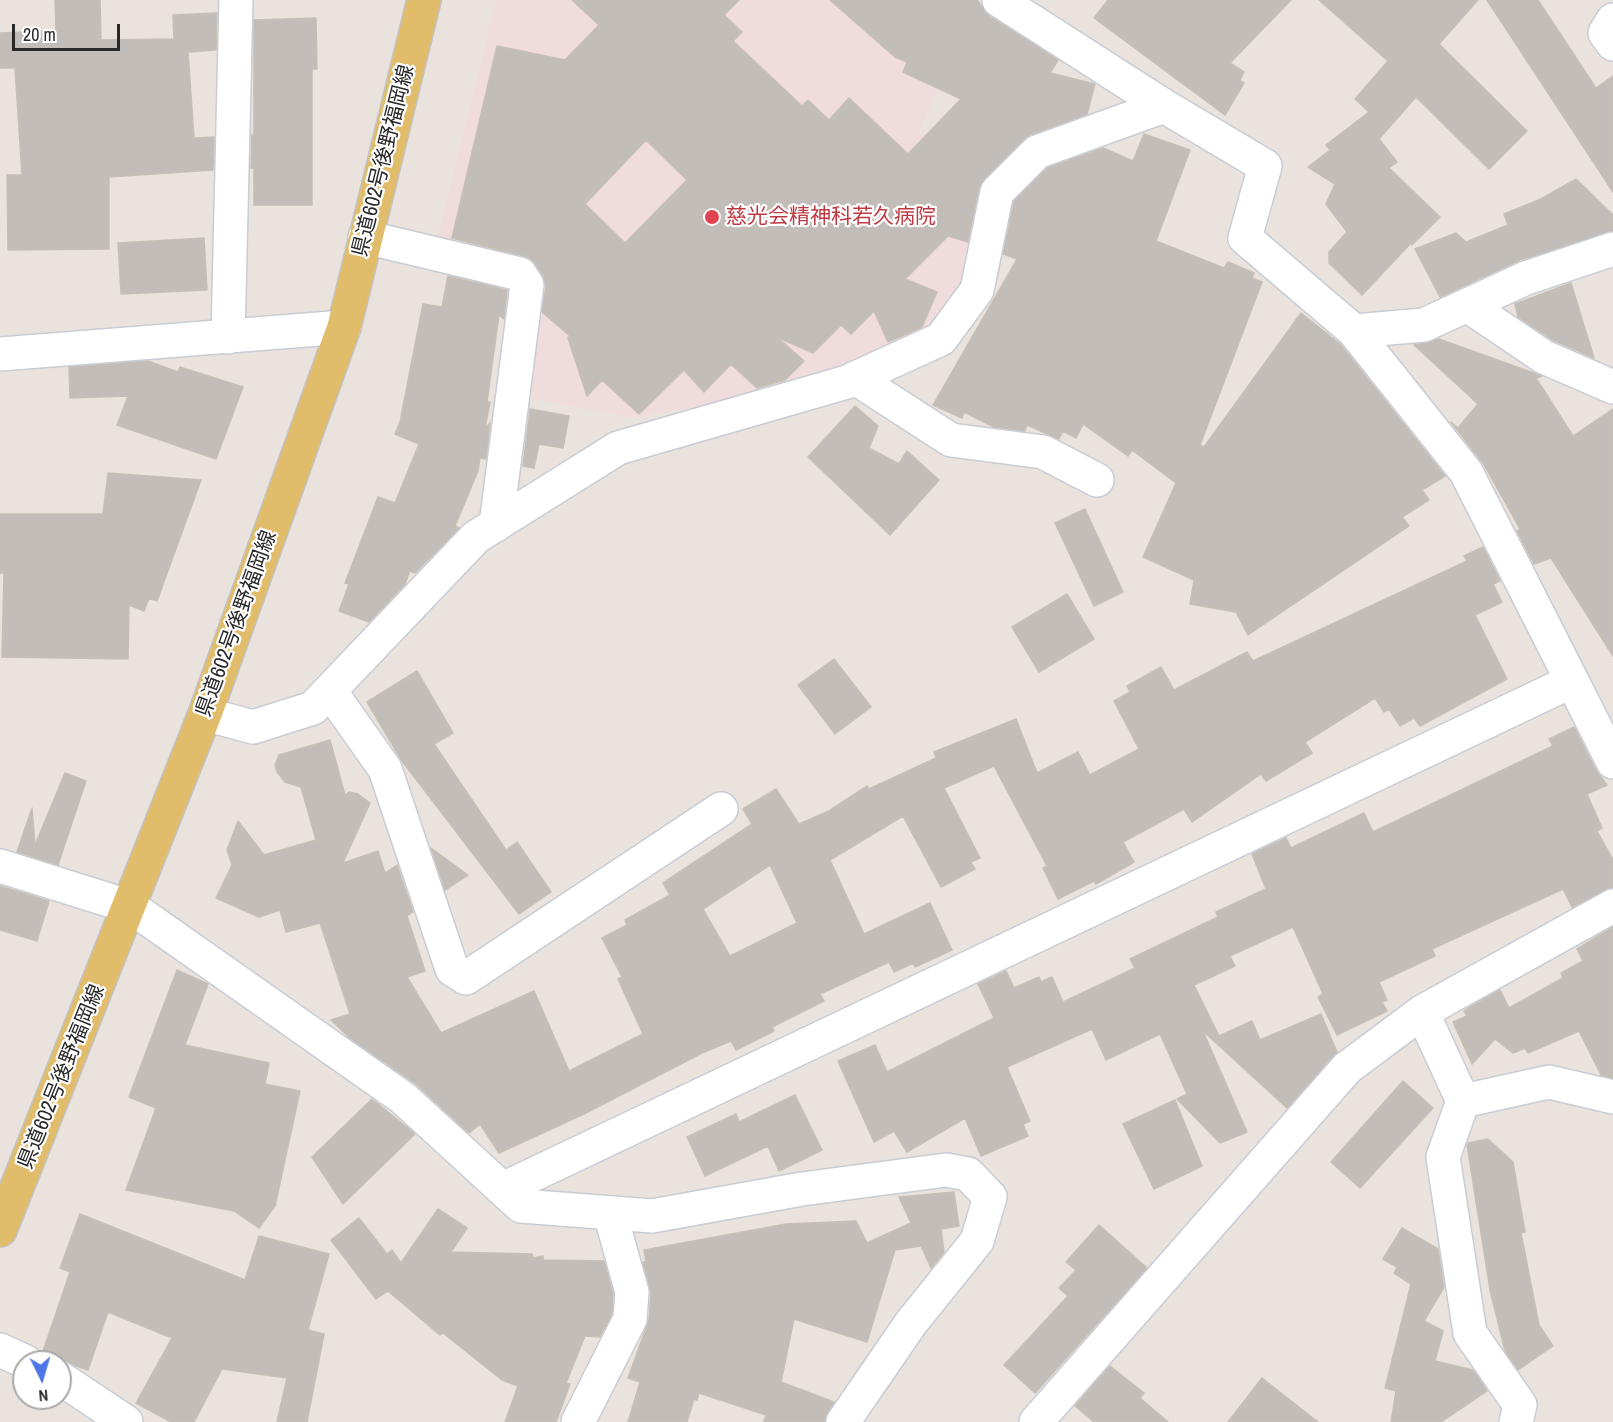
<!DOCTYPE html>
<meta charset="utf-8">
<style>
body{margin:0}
#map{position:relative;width:1613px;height:1422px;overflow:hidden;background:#eae3dd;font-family:"Archivo Narrow",sans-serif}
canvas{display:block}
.north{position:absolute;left:12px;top:1350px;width:60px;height:60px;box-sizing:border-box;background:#fff;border:2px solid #a9a9a9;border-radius:50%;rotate:175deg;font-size:16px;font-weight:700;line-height:24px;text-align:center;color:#292929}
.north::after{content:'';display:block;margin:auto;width:21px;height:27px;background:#4e75e5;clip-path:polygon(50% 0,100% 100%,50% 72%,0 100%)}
.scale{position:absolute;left:12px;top:24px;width:108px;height:27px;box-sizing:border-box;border:3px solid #292929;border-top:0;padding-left:8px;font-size:18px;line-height:21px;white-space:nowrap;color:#292929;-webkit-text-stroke:4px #fff;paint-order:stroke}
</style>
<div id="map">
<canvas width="1613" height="1422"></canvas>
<div class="north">N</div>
<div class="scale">20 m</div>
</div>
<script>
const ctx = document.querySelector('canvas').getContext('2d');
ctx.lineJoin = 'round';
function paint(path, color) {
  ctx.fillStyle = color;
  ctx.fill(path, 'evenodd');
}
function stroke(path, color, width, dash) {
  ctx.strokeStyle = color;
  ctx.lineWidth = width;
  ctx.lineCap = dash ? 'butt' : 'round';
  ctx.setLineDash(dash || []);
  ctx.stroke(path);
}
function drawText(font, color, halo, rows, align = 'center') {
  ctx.font = font + ' "Archivo Narrow","Noto Sans JP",sans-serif';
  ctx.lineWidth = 4.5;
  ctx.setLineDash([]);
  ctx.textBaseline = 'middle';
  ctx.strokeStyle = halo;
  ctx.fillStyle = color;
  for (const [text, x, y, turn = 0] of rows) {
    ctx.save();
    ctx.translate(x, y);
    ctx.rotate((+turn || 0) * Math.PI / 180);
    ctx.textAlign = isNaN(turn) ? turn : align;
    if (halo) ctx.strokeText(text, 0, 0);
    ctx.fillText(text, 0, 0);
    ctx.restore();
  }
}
const medical = new Path2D(`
 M496 0H977L919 132 989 187 964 277 927 335 829 381 635 418 531 399 541 275 435 248Z`);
const building = new Path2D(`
 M55 0H100L101 40 174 39 173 15 217 13 216 50 188 52 194 138 214 137 213 170 109 177V249L8 250 7 175H22L15 68H0V33L56 31Z
 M572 0H739L724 15 742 32 733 41 802 106 808 100 829 120 849 98 908 154 961 99 903 72 907 62 895 57 830 0H977L989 16 1058 60 1050 73 1095 84 1087 114 1030 135 984 179 979 188 968 242 948 236 905 279 937 292 922 327 888 342 874 311 851 334 841 325 813 353 777 337 804 361 785 380 757 388 731 364 704 392 684 370 639 414 602 380 587 396 568 338 570 336 542 312 546 287 543 275 535 263 524 256 452 238 497 46 565 60 599 25ZM646 140 687 180 625 243 585 204Z
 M1108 0H1291L1230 63 1244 72 1240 80 1244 83 1225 115 1094 18Z
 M1319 0H1478L1439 44 1527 131 1489 169 1416 97 1379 139 1397 162 1389 168 1440 217 1412 245 1411 243 1362 295 1329 263V252L1347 232 1326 204 1335 184 1308 167 1330 150 1326 145 1369 112 1355 99 1388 61Z
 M1487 0H1538L1596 88 1613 76V192Z
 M316 18 317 69H312V205H254V168H251L252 135H254V20Z
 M1144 134 1190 150 1156 241 1224 268 1228 262 1254 273 1252 278 1262 282 1200 445 1204 447 1301 313 1340 344 1445 476 1422 490 1429 500 1402 517 1409 526 1248 635 1236 612 1190 604 1194 580 1143 557 1176 483 1132 450 1128 456 1083 424 1076 438 1063 431 1059 439 1027 425 1025 431 994 427 964 412 962 418 933 405 1017 259 1003 254 1014 201 1047 168 1103 148 1133 161Z
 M1576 179 1613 215V231L1520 260 1440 297 1415 249 1456 233 1466 242 1508 225 1504 214 1541 199Z
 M204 238 207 290 121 294 118 243Z
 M448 276 507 290 504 319 499 315 487 402H490L485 428 490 423 486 459 480 458 478 471 455 526 459 528 415 573 410 571 405 584 369 622 339 611 349 584 345 583 378 497 395 503 419 444 395 434 400 422 423 304 442 307Z
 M1571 283 1594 358 1553 340 1518 317 1515 304Z
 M1439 339 1542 376 1536 378 1573 436 1613 409V656L1551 558 1534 564 1517 531 1520 529 1483 463 1451 422 1458 428 1478 404 1414 345Z
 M148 361 178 372 180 367 243 387 216 459 117 425 128 396 70 398 69 367Z
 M855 406 878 426 869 448 899 464 907 451 939 480 890 535 808 457Z
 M530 409 569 416 563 448 539 444 534 468 523 466Z
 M108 473 201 480 157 601 149 598 144 611 129 605 128 659 2 657 4 573H0V514H103Z
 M1085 509 1123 592 1094 606 1055 523Z
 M1483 547 1500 581 1493 584 1502 602 1475 615 1507 679 1420 726 1414 718 1400 726 1389 709 1384 712 1375 698 1305 742 1312 753 1266 781 1261 774 1192 822 1184 809 1123 842 1134 862 1096 884 1094 881 1058 899 1043 868 1047 866 994 766 944 788 980 858 971 862 975 869 941 887 903 816 830 860 864 934 930 903 952 950 915 967 913 963 894 972 889 962 820 994 824 1001 772 1027 774 1031 736 1050 731 1041 702 1053 584 1114 499 1153 480 1124 469 1133 416 1084 351 1039 331 1020 350 1014 320 923 286 932 280 910 259 917 216 898 232 865 227 850 238 821 264 855 316 840 301 787 285 782 277 772 275 765 279 755 330 740 345 795 349 792 358 794 370 803 343 863 378 851 385 873 397 865 413 912 407 916 425 971 407 977 441 1033 534 991 569 1071 643 1034 618 979 622 977 602 938 627 925 625 920 670 895 663 883 752 824 743 809 776 789 799 824 829 811 867 786 869 789 936 758 934 752 1016 719 1037 773 1078 752 1090 775 1139 749 1114 701 1130 692 1127 686 1161 667 1174 690 1247 652 1253 661 1467 561 1464 556ZM770 865 797 923 730 956 703 909Z
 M1067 594 1094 639 1039 672 1012 627Z
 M834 659 871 707 835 734 798 685Z
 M417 671 453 733 434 744 506 850 517 842 551 892 519 914 402 761 367 702Z
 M1574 727 1596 770 1607 785 1587 794 1602 828 1597 831 1613 860V887L1572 907 1563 889 1432 949 1435 956 1379 982 1387 1000 1382 1002 1387 1011 1337 1035 1318 997 1323 994 1293 927 1230 956 1235 966 1194 985 1219 1036 1252 1021 1260 1040 1321 1014 1337 1052 1287 1108 1203 1031 1247 1132 1220 1143 1177 1099 1187 1094 1160 1034 1106 1060 1092 1029 1007 1067 1030 1121 1023 1124 1028 1136 981 1156 965 1118 907 1152 894 1131 874 1142 838 1061 875 1045 887 1072 994 1018 978 984 1006 971 1014 988 1039 977 1041 982 1052 977 1063 1002 1135 968 1130 959 1218 917 1216 912 1266 889 1252 854 1286 838 1291 848 1364 813 1373 832 1553 746 1549 739Z
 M65 773 86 781 58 865 17 852 32 808 35 845Z
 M431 848 468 875 445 890Z
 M0 886 49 901 37 941 0 930Z
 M1613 927V1078L1601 1075 1579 1031 1528 1053 1525 1048 1513 1053 1495 1039 1472 1064 1453 1022 1467 1016 1464 1011 1467 1009 1500 990 1509 1008 1563 978 1561 973 1583 961 1577 949Z
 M177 970 208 984 185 1045 269 1063 265 1084 300 1091 275 1206 259 1228 234 1211 126 1190 156 1108 129 1097Z
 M1403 1081 1433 1108 1360 1188 1331 1162Z
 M795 1095 822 1150 779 1171 768 1146 705 1176 687 1137 736 1114 739 1122Z
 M372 1099 415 1134 343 1204 312 1157Z
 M1175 1100 1202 1166 1154 1189 1123 1124Z
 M1488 1139 1513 1162 1525 1232 1521 1233 1539 1325 1553 1346 1518 1370 1505 1351 1490 1290 1467 1145 1468 1143Z
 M954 1192 959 1226 941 1229 944 1252 931 1268 921 1246 895 1250 867 1342 794 1319 781 1382 834 1402 825 1422H764L766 1415 699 1393 697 1400 694 1399 687 1422H628L640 1382 628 1378 649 1320 651 1293 643 1262H646L644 1250 786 1224 856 1221 867 1243 911 1223 899 1197Z
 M438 1209 467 1228 451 1252 532 1254 533 1258 543 1256V1260L604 1261 613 1294 612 1314 600 1337 585 1336 566 1383 570 1384 556 1422H505L518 1386 502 1380 443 1333 440 1335 388 1291 376 1299 331 1240 359 1218 387 1254 392 1250 401 1263Z
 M80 1214 245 1280 259 1236 329 1254 308 1330 324 1334 307 1422H277L287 1378 222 1369 194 1422H171L136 1403 172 1338 108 1312 88 1370 42 1354 70 1272 60 1268Z
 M1099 1225 1147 1268 1035 1393 1004 1365 1068 1296 1059 1288 1076 1270 1066 1262Z
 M1402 1228 1438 1249 1444 1287 1424 1321 1443 1331 1435 1361 1473 1370 1487 1391 1441 1422H1391L1396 1391 1385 1388 1411 1284 1394 1273 1397 1267 1383 1259Z
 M1110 1366 1144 1393 1140 1398 1168 1422H1094L1075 1406Z
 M1262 1378 1318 1422H1228Z`);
const minor = new Path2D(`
 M999 0 1164 106
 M1613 20 1605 33 1613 44
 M365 237 520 274 527 285 496 525
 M1467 305 1544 357 1613 387
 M228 337 236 0
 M0 354 344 327
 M855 378 951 440 1043 452 1097 480
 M1572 681 1613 762
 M330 691 385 769 452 969 466 978 721 809
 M205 714 253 727 313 708 476 537 618 448 847 382 941 339 977 290 997 192 1037 152 1164 106 1265 166 1245 238 1354 331 1424 325 1526 278 1613 249
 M0 866 131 907 403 1098 521 1206 652 1216 802 1189 946 1170 968 1174 990 1197 977 1241 911 1323 843 1422
 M1422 1012 1463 1101 1443 1157 1470 1333 1520 1405 1516 1422
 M1463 1101 1549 1082 1613 1097
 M503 1189 1572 681 1466 472 1354 331
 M0 1350 26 1362
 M60 1378 126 1422
 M578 1422 630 1319 632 1292 610 1213
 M1036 1422 1347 1068 1422 1012 1613 906`);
const major = new Path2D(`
 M0 1230 205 714 344 327 424 0`);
const markers = [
 [712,217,8,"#e0444e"]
];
const streetNames = [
 ["県道602号後野福岡線",384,161,-76],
 ["県道602号後野福岡線",237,624,-70],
 ["県道602号後野福岡線",62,1077,-68]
];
const healthNames = [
 ["慈光会精神科若久病院",726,217]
];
paint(medical, '#f0dbdd');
paint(building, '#c2bdb9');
stroke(building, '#c5bfb6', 1.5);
stroke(minor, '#c8ccd5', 36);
stroke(major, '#c3c3c3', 36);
stroke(minor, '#fff', 33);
stroke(major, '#e1bd6b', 33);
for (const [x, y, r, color] of markers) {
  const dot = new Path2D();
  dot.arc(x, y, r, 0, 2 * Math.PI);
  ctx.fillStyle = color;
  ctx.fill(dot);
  stroke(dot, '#fff', 2);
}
drawText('21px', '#292929', '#fff', streetNames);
drawText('21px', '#be3a42', '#fff', healthNames, 'left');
</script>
